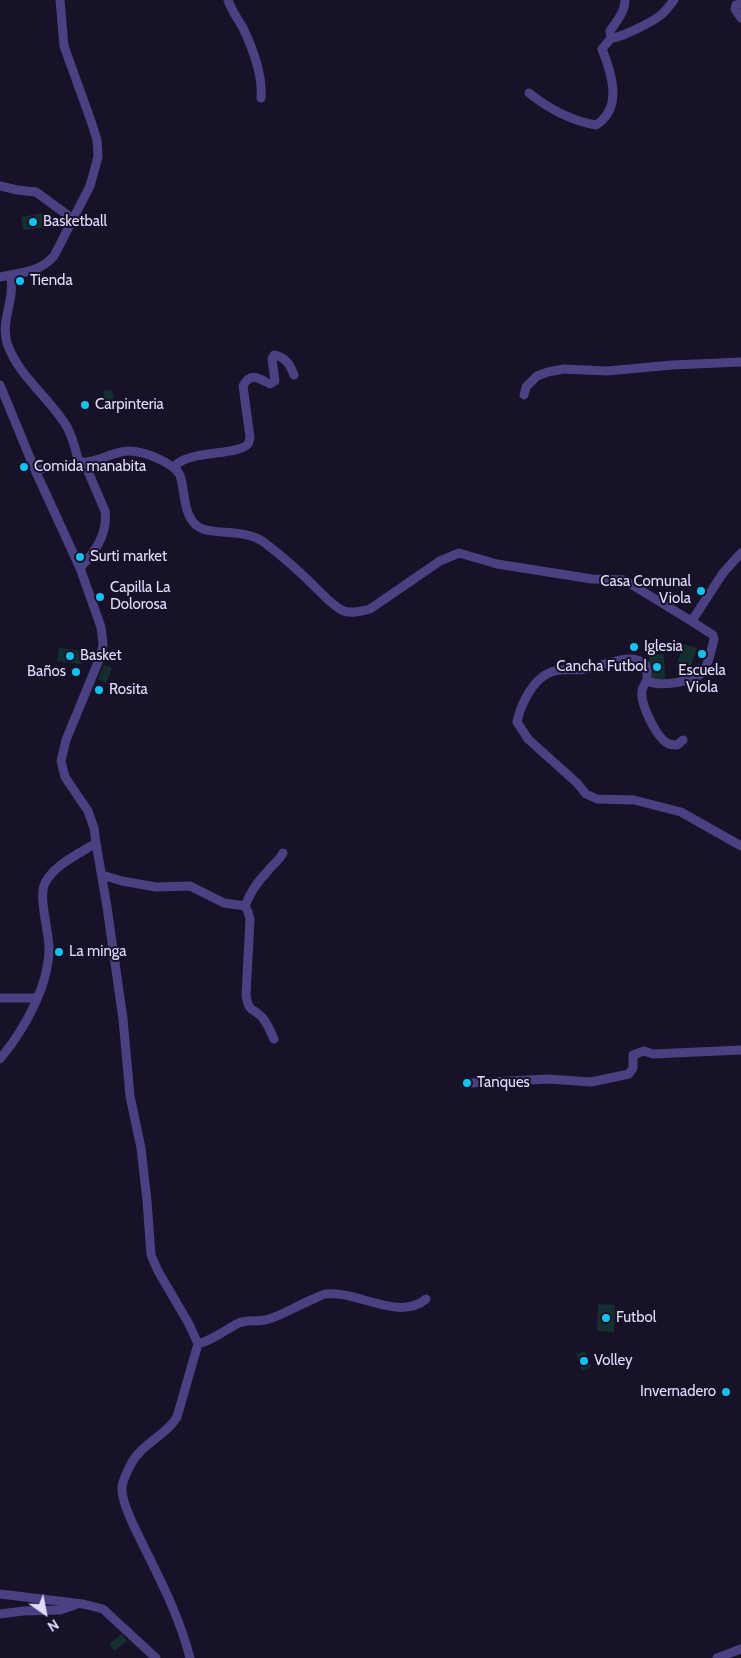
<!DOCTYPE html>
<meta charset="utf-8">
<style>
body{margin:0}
#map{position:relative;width:741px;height:1658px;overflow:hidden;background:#171227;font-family:Cabin,sans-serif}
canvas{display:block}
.north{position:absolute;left:20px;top:1588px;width:50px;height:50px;-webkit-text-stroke:4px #171227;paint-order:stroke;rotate:147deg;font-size:14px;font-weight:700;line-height:20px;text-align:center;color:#e2dafc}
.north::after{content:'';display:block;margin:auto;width:18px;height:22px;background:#e2dafc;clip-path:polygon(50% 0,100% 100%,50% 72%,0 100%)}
</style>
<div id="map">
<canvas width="741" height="1658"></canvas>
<div class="north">N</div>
</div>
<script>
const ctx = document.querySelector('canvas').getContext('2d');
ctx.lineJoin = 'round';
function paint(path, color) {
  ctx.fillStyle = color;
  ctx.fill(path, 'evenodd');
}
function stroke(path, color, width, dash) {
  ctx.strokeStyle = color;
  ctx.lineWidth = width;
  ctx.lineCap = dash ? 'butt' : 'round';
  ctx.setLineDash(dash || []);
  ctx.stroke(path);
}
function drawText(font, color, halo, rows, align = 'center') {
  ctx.font = font + ' Cabin,sans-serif';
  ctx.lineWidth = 4;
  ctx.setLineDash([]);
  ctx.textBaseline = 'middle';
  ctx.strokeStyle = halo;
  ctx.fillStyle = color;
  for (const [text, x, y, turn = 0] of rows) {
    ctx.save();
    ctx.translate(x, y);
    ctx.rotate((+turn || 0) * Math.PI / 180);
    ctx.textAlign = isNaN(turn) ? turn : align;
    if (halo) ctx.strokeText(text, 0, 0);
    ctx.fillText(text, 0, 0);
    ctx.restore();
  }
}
const green = new Path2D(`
 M43 213 46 227 23 230 21 217Z
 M112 390 116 406 107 408 103 391Z
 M684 644 697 648 689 671 676 666Z
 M59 648 83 651 81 664 57 661Z
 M664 654 665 679 650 680 649 655Z
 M104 665 112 668 106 683 98 679Z
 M598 1304 615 1305 614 1332 597 1331Z
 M585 1351 591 1367 582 1371 576 1354Z
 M122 1634 127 1641 114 1651 109 1644Z`);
const minor = new Path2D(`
 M228 0C231 10 238 19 243 28 253 49 263 74 261 98
 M625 0C625 12 616 22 610 31L611 38C621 38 652 22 661 15 666 11 670 5 674 0
 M741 4 736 5 735 9 741 18
 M529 93C548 108 572 121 596 125 623 108 612 74 602 49L611 38
 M0 186 17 190 36 192 73 219
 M11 275C11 281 12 288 11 294 9 310 2 326 7 343 18 376 50 398 67 427 73 438 76 451 79 463
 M0 277C21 272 39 273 54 256L90 186 98 157 97 140 91 121 64 46 60 0
 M0 385 35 470 80 568 101 627 103 644 101 655 66 740 61 761 65 777 88 811 94 828 96 843C79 854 55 864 45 883 38 896 49 932 49 948 49 986 24 1030 0 1059
 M524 395 526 387 537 376 548 372 564 369 607 371 672 365 741 362
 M176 469 177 464C191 451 239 455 248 444 249 443 250 438 250 437L243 386C251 371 259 379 270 384L275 381 272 359 274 355C286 357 290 365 294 375
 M35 470C56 467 78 465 99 459 109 456 119 451 129 451 144 451 172 462 180 475 185 490 183 514 196 525 209 537 245 527 265 543 282 556 299 571 314 586 323 594 332 606 344 611 352 614 362 611 370 609L440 561 459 553 497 564 592 579 624 580 688 619H693L723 573 741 553
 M80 568C95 552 108 534 105 511L84 462
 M688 619 713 635 714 639C712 648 708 665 703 672 695 682 655 688 647 680V669L645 664C628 651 604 667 585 669 569 672 557 665 541 678 529 688 520 707 517 722L528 739 577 783 586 794 597 799 634 800 681 812 741 846
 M647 680C645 684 642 688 642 691 640 704 657 739 669 744 672 745 674 745 677 745L683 740
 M96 843 107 907 123 1019 130 1096 141 1148 147 1201 151 1255 158 1271 189 1324 198 1344 177 1417C166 1436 141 1443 130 1466 127 1472 122 1481 122 1488 121 1505 142 1542 150 1559 166 1591 181 1623 190 1658
 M102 875 122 881 156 887 190 886 224 903 245 906 248 912 250 919 246 995C249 1012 251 1007 262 1017 267 1023 271 1032 274 1039
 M245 906C250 893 257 882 267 872 272 865 279 861 283 853
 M0 998H36
 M471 1083 548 1079 591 1082 629 1074 633 1068V1055L644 1051 653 1054 741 1050
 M198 1344C213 1340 222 1332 235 1325 245 1318 258 1323 269 1319 283 1315 297 1306 311 1300 316 1298 321 1295 325 1294 357 1290 399 1322 426 1299
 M0 1594 83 1604 103 1609 156 1658
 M0 1614 23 1611 60 1610 75 1605
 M717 1658 741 1649`);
const markers = [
 [33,222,5,"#15c1ed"],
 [20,281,5,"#15c1ed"],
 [85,405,5,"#15c1ed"],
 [24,467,5,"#15c1ed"],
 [80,557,5,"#15c1ed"],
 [701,591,5,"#15c1ed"],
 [100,597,5,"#15c1ed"],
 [634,647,5,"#15c1ed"],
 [702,654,5,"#15c1ed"],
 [70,656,5,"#15c1ed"],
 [657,667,5,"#15c1ed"],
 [76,672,5,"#15c1ed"],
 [99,690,5,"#15c1ed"],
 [59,952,5,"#15c1ed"],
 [467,1083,5,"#15c1ed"],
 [606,1318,5,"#15c1ed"],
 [584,1361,5,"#15c1ed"],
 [726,1392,5,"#15c1ed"]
];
const poiNames = [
 ["Basketball",43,222],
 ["Tienda",30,281],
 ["Carpinteria",95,405],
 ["Comida manabita",34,467],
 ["Surti market",90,557],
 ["Casa Comunal",691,582,"right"],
 ["Viola",691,599,"right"],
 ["Capilla La",110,588],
 ["Dolorosa",110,605],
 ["Iglesia",644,647],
 ["Basket",80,656],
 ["Cancha Futbol",647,667,"right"],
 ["Escuela",702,671,"center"],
 ["Viola",702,688,"center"],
 ["Baños",66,672,"right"],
 ["Rosita",109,690],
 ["La minga",69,952],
 ["Tanques",477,1083],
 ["Futbol",616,1318],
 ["Volley",594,1361],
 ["Invernadero",716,1392,"right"]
];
paint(green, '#152e30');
stroke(minor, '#4a4082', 9);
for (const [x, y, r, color] of markers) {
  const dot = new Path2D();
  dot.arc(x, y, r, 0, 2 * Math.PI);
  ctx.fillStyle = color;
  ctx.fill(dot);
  stroke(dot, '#171227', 2);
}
drawText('15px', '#e2dafc', '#171227', poiNames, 'left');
</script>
